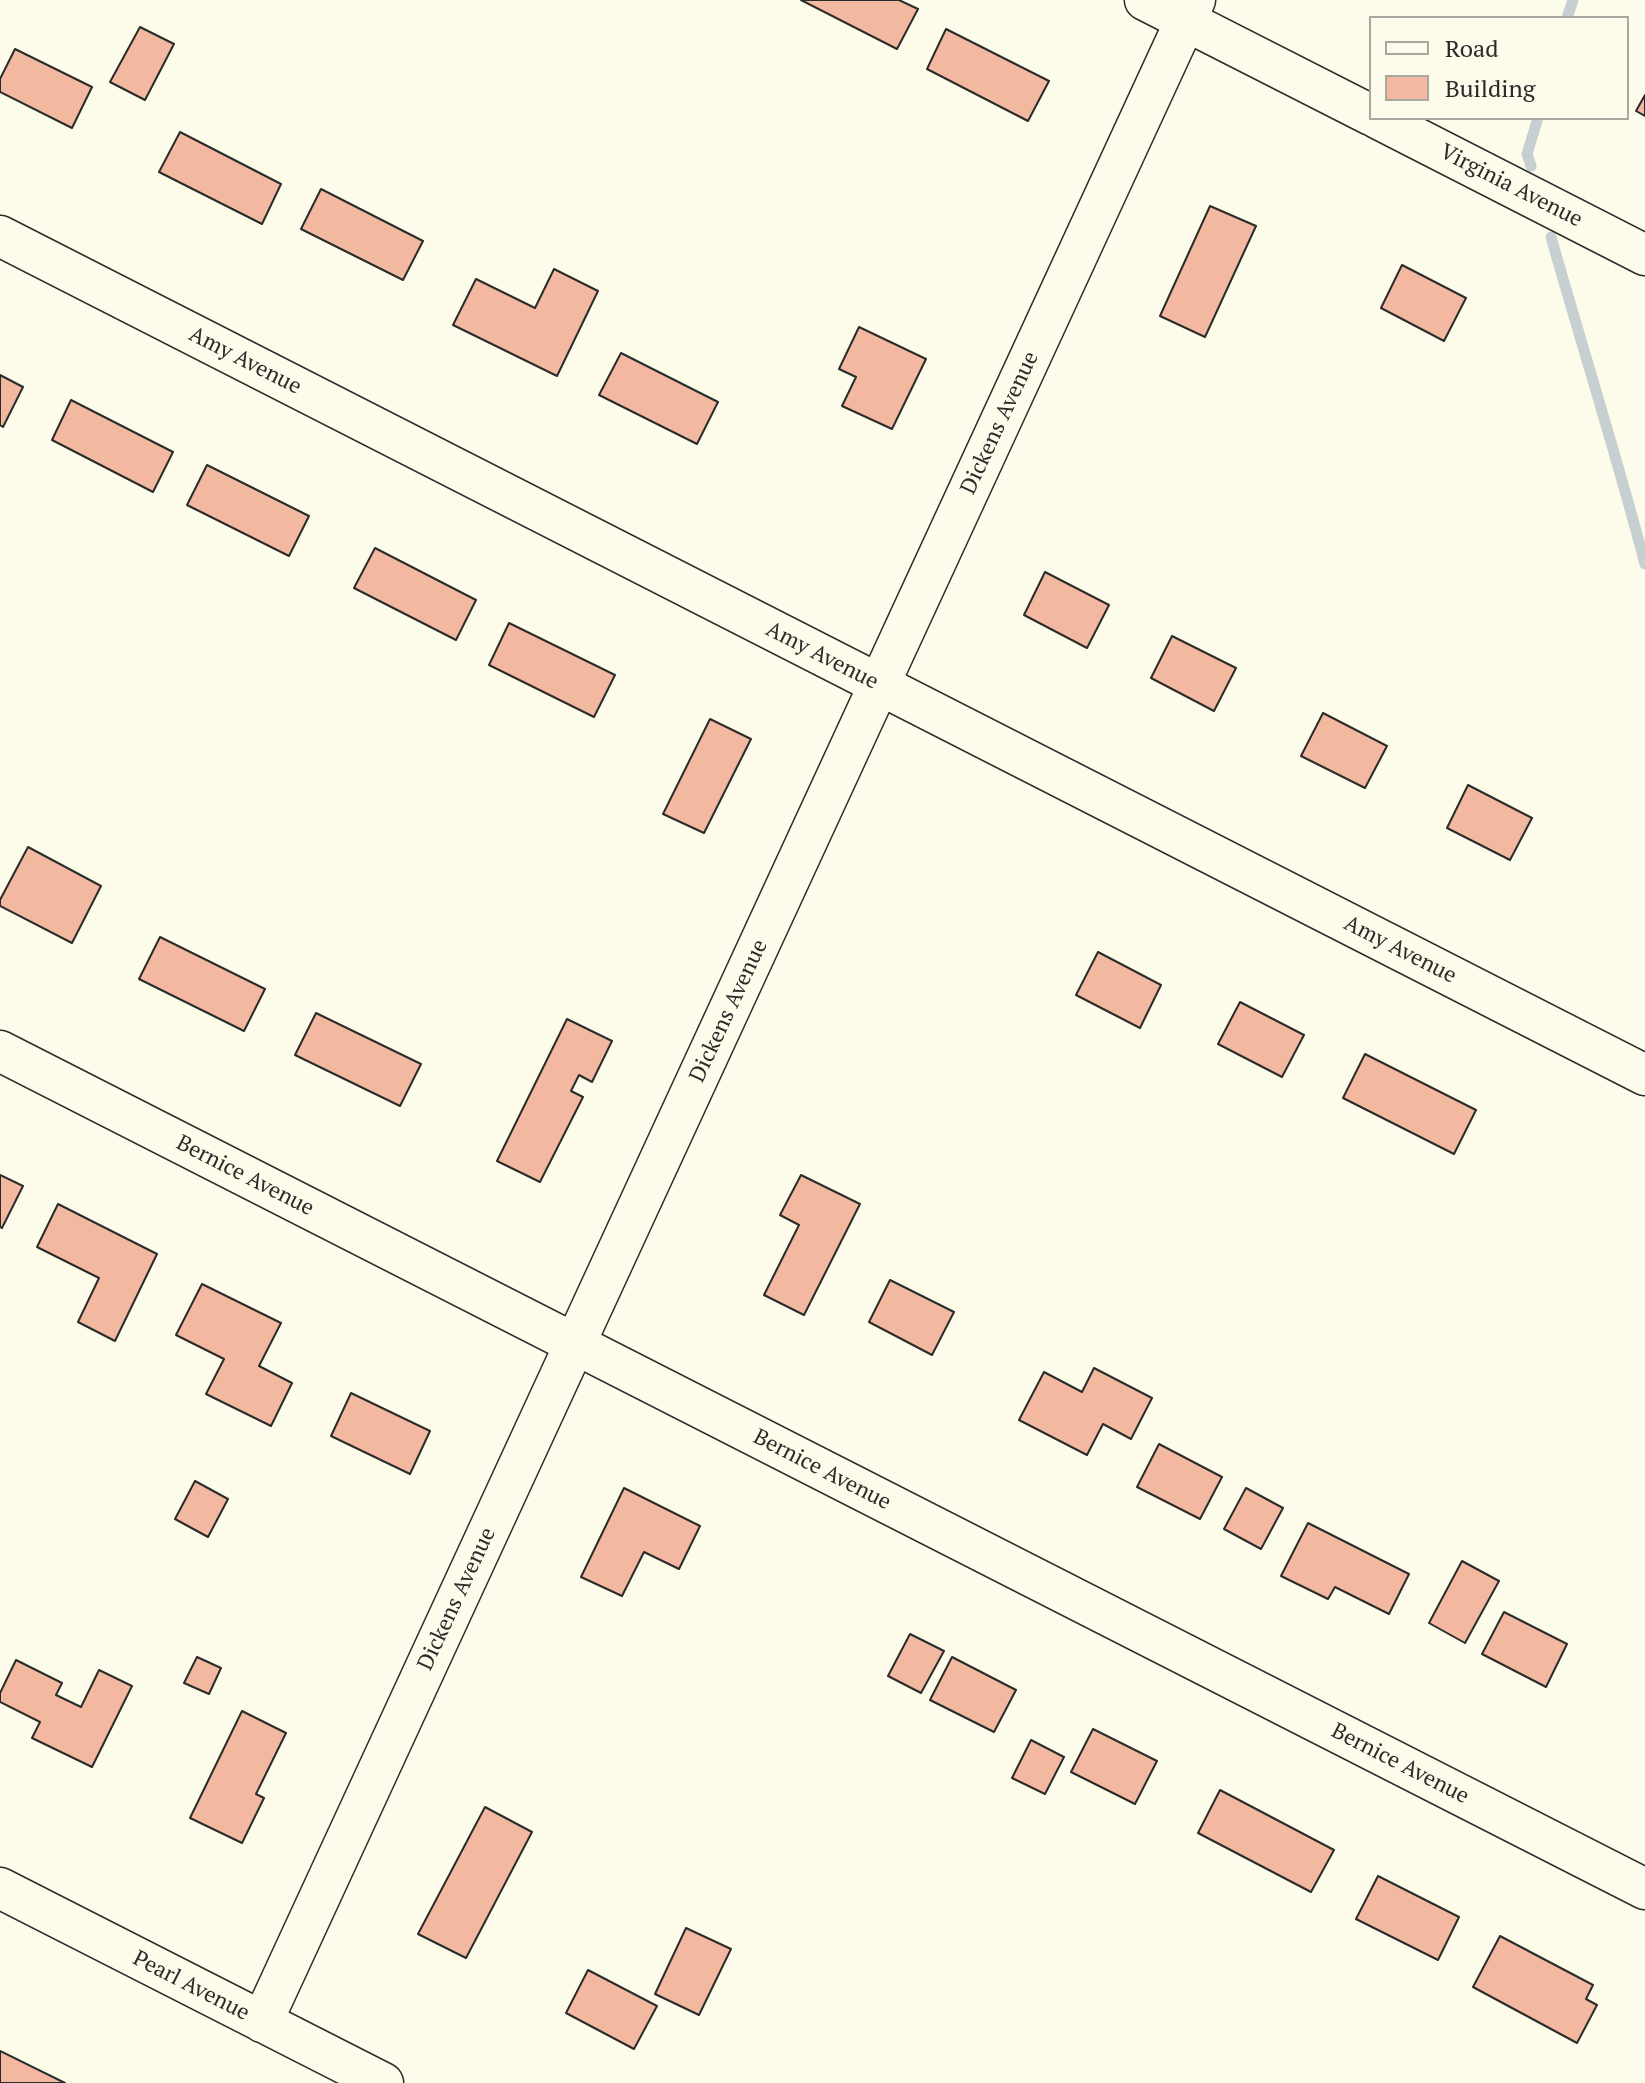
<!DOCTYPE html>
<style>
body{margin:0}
#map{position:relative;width:1645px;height:2083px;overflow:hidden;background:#fdfbea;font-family:"PT Serif",serif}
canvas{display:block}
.legend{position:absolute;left:1369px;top:16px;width:260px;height:104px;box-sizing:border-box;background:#fdfbea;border:2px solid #a9a89e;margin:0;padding:10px 14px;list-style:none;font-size:24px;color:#2b2b2b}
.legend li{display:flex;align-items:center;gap:16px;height:40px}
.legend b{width:40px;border:2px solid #a9a89e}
</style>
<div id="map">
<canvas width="1645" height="2083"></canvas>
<ul class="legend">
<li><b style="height:10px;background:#fdfbea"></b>Road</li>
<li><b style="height:22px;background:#f2b8a0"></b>Building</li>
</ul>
</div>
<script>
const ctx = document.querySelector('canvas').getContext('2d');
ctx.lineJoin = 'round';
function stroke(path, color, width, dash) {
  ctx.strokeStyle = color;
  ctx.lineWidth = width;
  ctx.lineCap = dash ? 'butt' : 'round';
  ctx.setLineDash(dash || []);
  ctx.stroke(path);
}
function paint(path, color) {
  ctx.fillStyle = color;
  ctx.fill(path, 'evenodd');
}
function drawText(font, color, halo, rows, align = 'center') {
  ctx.font = font + ' "PT Serif",serif';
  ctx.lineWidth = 6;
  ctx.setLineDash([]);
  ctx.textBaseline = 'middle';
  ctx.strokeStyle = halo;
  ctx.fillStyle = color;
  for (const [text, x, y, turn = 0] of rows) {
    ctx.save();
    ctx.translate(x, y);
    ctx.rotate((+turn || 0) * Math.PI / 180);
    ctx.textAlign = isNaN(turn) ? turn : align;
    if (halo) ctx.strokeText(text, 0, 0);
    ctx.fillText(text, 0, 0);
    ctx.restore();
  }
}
const stream = new Path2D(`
 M1567 18 1573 0
 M1531 166 1527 154 1538 118
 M1551 237C1582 346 1616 454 1645 564`);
const building = new Path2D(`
 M801 0H899L918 9 897 49Z
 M140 27 174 44 145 100 110 82Z
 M946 29 1049 81 1028 121 927 69Z
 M15 49 92 87 72 128 0 92V79Z
 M1645 95V116L1636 111Z
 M180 132 281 184 262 224 159 172Z
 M321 189 423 241 403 280 301 229Z
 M1210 206 1256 226 1205 337 1160 316Z
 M1402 265 1466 298 1444 341 1381 308Z
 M554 269 598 291 557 376 453 325 476 279 535 308Z
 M859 327 926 359 892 429 842 406 856 377 839 369Z
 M621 353 718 402 697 444 599 395Z
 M0 375 23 387 3 427 0 425Z
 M71 400 173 452 153 492 52 440Z
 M207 465 309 516 289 556 187 505Z
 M375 548 476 600 456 640 354 588Z
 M1045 572 1109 605 1087 648 1024 615Z
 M509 623 615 675 594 717 489 665Z
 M1172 636 1236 668 1214 711 1151 678Z
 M1323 713 1387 746 1365 788 1301 756Z
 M710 719 751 739 704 833 663 814Z
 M1468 785 1532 818 1510 860 1447 828Z
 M28 847 101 886 72 943 0 906V900Z
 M160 937 265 989 244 1031 139 979Z
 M1098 952 1161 985 1140 1028 1076 995Z
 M1240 1002 1304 1035 1282 1077 1218 1044Z
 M316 1013 421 1064 400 1106 295 1055Z
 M567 1019 612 1041 592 1082 579 1075 571 1091 583 1097 540 1182 497 1161Z
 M1365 1054 1476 1110 1454 1154 1343 1098Z
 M0 1175 23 1186 2 1228 0 1227Z
 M801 1175 860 1204 804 1315 764 1295 799 1225 780 1215Z
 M58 1204 157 1254 115 1341 78 1322 99 1278 37 1247Z
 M890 1280 954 1312 932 1355 869 1322Z
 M202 1284 281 1323 259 1366 292 1383 271 1426 206 1394 224 1359 176 1335Z
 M1094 1368 1152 1398 1131 1439 1103 1424 1087 1455 1019 1420 1044 1372 1082 1392Z
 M351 1393 430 1431 410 1474 331 1436Z
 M1159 1444 1222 1477 1200 1519 1137 1487Z
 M195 1481 228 1499 208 1537 175 1519Z
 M624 1488 700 1526 679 1569 644 1552 622 1596 581 1577Z
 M1246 1488 1283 1508 1261 1549 1224 1529Z
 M1308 1523 1409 1574 1389 1614 1335 1587 1328 1599 1281 1576Z
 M1462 1561 1499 1581 1465 1643 1429 1623Z
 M1504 1612 1567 1644 1546 1687 1482 1654Z
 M910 1634 944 1651 921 1693 888 1676Z
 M197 1657 221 1668 209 1694 184 1683Z
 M952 1657 1016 1690 994 1732 930 1700Z
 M16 1660 62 1683 56 1695 81 1707 99 1670 132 1686 92 1767 32 1738 40 1722 0 1702V1693Z
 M242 1711 286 1733 256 1794 264 1798 242 1843 190 1818Z
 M1093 1729 1157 1761 1135 1804 1071 1772Z
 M1031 1740 1064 1757 1045 1794 1012 1778Z
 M1220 1790 1334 1850 1311 1892 1198 1833Z
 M485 1807 532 1832 466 1958 418 1934Z
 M1378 1876 1459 1917 1438 1960 1356 1919Z
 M686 1928 731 1949 699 2015 655 1994Z
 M1500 1936 1593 1985 1586 1999 1597 2005 1577 2043 1473 1987Z
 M588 1970 657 2006 634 2049 566 2013Z
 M0 2051 65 2083H0Z`);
const minor = new Path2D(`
 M1145 0 1371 115
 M1377 118 1645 255
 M0 236 1645 1075
 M0 1051 1645 1889
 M0 1888 383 2083
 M262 2022 1195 0`);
const streetNames = [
 ["Virginia Avenue",1511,186,27],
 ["Amy Avenue",245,361,27],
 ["Dickens Avenue",1000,423,-65],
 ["Amy Avenue",822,656,27],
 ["Amy Avenue",1400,950,27],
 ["Dickens Avenue",729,1011,-65],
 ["Bernice Avenue",245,1176,27],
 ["Bernice Avenue",822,1470,27],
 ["Dickens Avenue",457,1599,-65],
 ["Bernice Avenue",1400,1764,27],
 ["Pearl Avenue",191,1986,27]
];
stroke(stream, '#c7d0d0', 11);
paint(building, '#f2b8a0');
stroke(building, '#2b2b2b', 2);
stroke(minor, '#2b2b2b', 43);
stroke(minor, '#fdfbea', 40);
drawText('22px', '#2b2b2b', '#fdfbea', streetNames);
</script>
